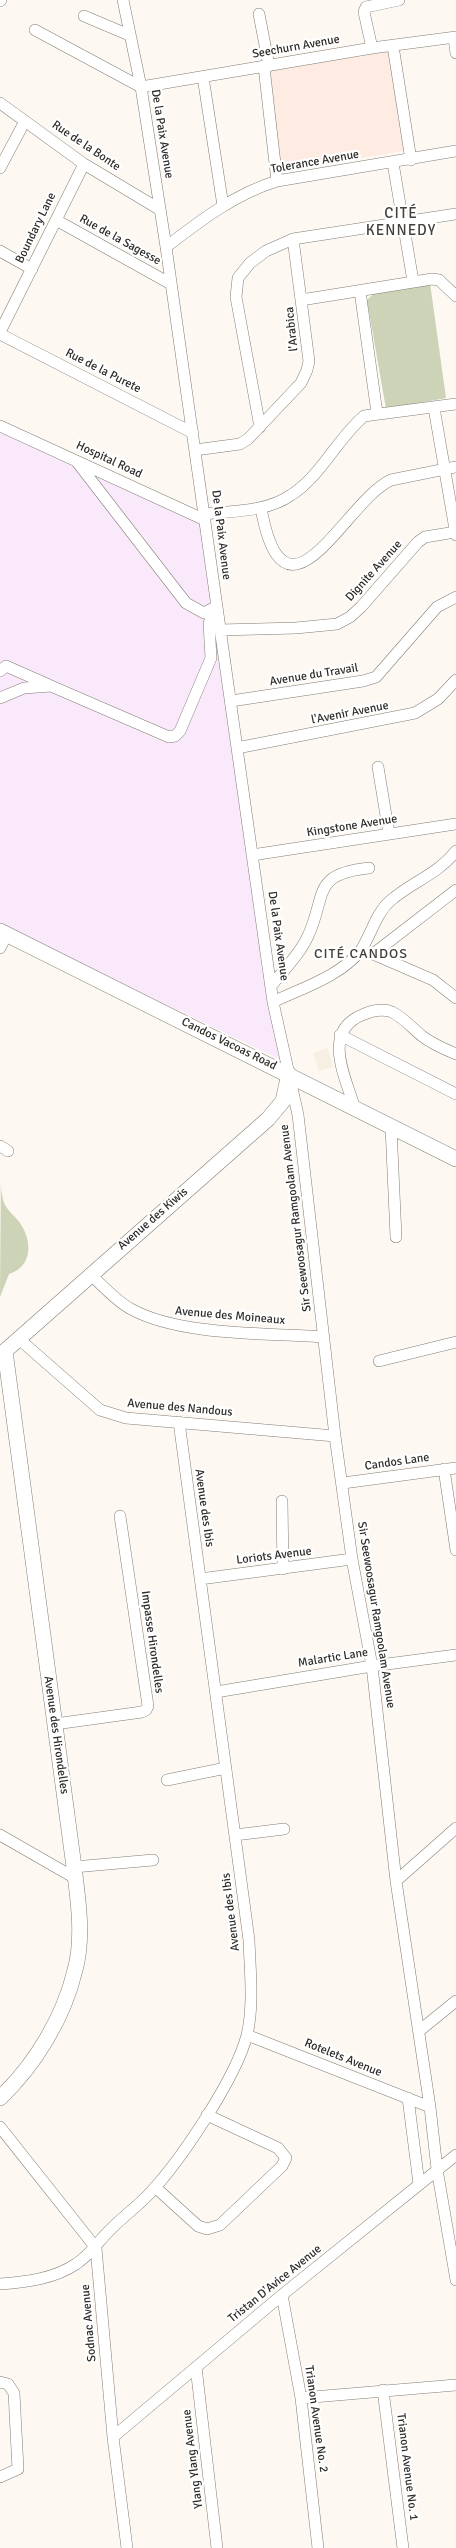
<!DOCTYPE html>
<meta charset="utf-8">
<style>
body{margin:0}
canvas{display:block;background:#fdf9f2}
</style>
<canvas width="456" height="2548"></canvas>
<script>
const ctx = document.querySelector('canvas').getContext('2d');
ctx.lineJoin = 'round';
function paint(path, color) {
  ctx.fillStyle = color;
  ctx.fill(path, 'evenodd');
}
function stroke(path, color, width, dash) {
  ctx.strokeStyle = color;
  ctx.lineWidth = width;
  ctx.lineCap = dash ? 'butt' : 'round';
  ctx.setLineDash(dash || []);
  ctx.stroke(path);
}
function drawText(font, color, halo, rows, align = 'center') {
  ctx.font = font + ' Signika,sans-serif';
  ctx.lineWidth = 4.5;
  ctx.setLineDash([]);
  ctx.textBaseline = 'middle';
  ctx.strokeStyle = halo;
  ctx.fillStyle = color;
  for (const [text, x, y, turn = 0] of rows) {
    ctx.save();
    ctx.translate(x, y);
    ctx.rotate((+turn || 0) * Math.PI / 180);
    ctx.textAlign = isNaN(turn) ? turn : align;
    if (halo) ctx.strokeText(text, 0, 0);
    ctx.fillText(text, 0, 0);
    ctx.restore();
  }
}
const built = new Path2D(`
 M328 1048 333 1067 319 1071 313 1053Z`);
const education = new Path2D(`
 M390 51 405 149 403 151 282 171 279 170 269 76 274 68Z`);
const medical = new Path2D(`
 M0 430 203 524 279 1059 0 924Z`);
const green = new Path2D(`
 M430 283 446 398 386 409 367 300 374 293Z
 M1 1166C1 1179 0 1194 5 1205 9 1212 16 1217 20 1223 33 1242 32 1267 9 1274L0 1297Z`);
const street = new Path2D(`
 M123 0 141 87 166 247 273 1002 298 1115 335 1436 352 1559 372 1666 396 1881 430 2107 437 2169 456 2280
 M0 1 1 0
 M259 14 269 66
 M84 16 129 35
 M35 30 141 87 372 48 456 37
 M454 38 456 53
 M393 46 411 160
 M372 48 364 12 366 7 399 0
 M264 67 277 181
 M203 77 223 206
 M0 103 84 164 159 209
 M393 163 413 281
 M0 168 25 121
 M56 220 171 284
 M293 239 301 300
 M166 247C201 220 235 194 277 181L456 151
 M0 251 32 269
 M360 291 377 413
 M0 332 84 164
 M0 334 193 433
 M434 408 456 535
 M0 426 205 520
 M260 427 236 297 238 278 250 263 266 251 293 239 456 214
 M195 450 240 444 248 439 301 383 307 370 309 361 301 300 432 279 439 280 456 296
 M77 462 186 603 204 613 217 606
 M261 508C285 641 346 500 391 480L456 467
 M205 514C233 511 267 512 291 495 321 476 337 439 364 416L456 404
 M220 630 296 628 337 624 350 617 361 607 418 542 425 537 456 532
 M0 671 6 666 49 685
 M0 698 24 688 51 686 169 737 175 736 180 731 211 658 209 623 217 606
 M231 701 363 681 376 677 437 607 456 597
 M237 748 415 713 438 699 456 680
 M378 767 389 834
 M252 855 456 824
 M0 948 7 934
 M360 951 373 954 456 890
 M373 954 433 980 456 998
 M271 986C283 971 300 954 308 936 327 895 311 874 369 868
 M273 1002C302 988 341 976 361 950 371 935 376 913 390 901 412 882 438 874 456 851
 M340 1035 456 1094
 M355 1109C346 1078 321 1032 362 1015 371 1011 382 1008 392 1012 404 1018 412 1028 422 1036 432 1044 444 1049 456 1054
 M391 1127 396 1237
 M0 1146 8 1151
 M90 1274C103 1286 116 1301 131 1309 180 1336 267 1333 324 1337
 M19 1339 100 1410 126 1418 335 1436
 M379 1361 456 1342
 M444 1469 456 1550
 M343 1483 456 1468
 M282 1501 283 1569
 M200 1579 352 1559
 M216 1692 372 1666 456 1655
 M55 1724 142 1712 146 1710 148 1706 120 1516
 M167 1780 226 1768
 M0 1835 75 1878
 M235 1835 284 1829
 M74 1867 153 1860
 M396 1881 456 1828
 M419 2031 456 2001
 M247 2035 430 2107
 M408 2098 419 2184
 M0 2127 96 2248 113 2437 127 2548
 M155 2187 198 2226 207 2229 220 2225 282 2166 286 2158 278 2148 207 2115
 M0 2284C26 2282 54 2279 76 2264 90 2255 97 2243 108 2232 121 2218 137 2207 150 2193 181 2160 236 2078 247 2035 254 2005 250 1970 249 1940L179 1422
 M282 2295 301 2398 318 2548
 M196 2367 217 2548
 M0 2382 8 2384 14 2393 18 2469 0 2477
 M383 2390 403 2548
 M301 2398 456 2385
 M113 2437 282 2295 456 2155`);
const secondary = new Path2D(`
 M0 931 456 1159
 M0 2098C35 2065 64 2017 75 1970 84 1938 78 1899 74 1867L5 1351 268 1119 283 1101 289 1074`);
const streetNames = [
 ["Seechurn Avenue",296,47,-10],
 ["De la Paix Avenue",162,134,81],
 ["Rue de la Bonte",86,146,34],
 ["Tolerance Avenue",315,162,-10],
 ["Boundary Lane",36,228,-64],
 ["Rue de la Sagesse",120,240,29],
 ["l'Arabica",292,329,-96],
 ["Rue de la Purete",103,371,27],
 ["Hospital Road",109,460,25],
 ["De la Paix Avenue",221,535,83],
 ["Dignite Avenue",374,571,-48],
 ["Avenue du Travail",314,675,-9],
 ["l'Avenir Avenue",350,713,-11],
 ["Kingstone Avenue",352,826,-9],
 ["De la Paix Avenue",278,936,82],
 ["Candos Vacoas Road",229,1044,26],
 ["Sir Seewoosagur Ramgoolam Avenue",296,1218,-97],
 ["Avenue des Kiwis",153,1219,-41],
 ["Avenue des Moineaux",230,1316,5],
 ["Avenue des Nandous",180,1408,5],
 ["Candos Lane",397,1462,-8],
 ["Avenue des Ibis",204,1508,82],
 ["Loriots Avenue",274,1556,-7],
 ["Sir Seewoosagur Ramgoolam Avenue",376,1615,81],
 ["Impasse Hirondelles",152,1642,82],
 ["Malartic Lane",333,1658,-9],
 ["Avenue des Hirondelles",56,1735,82],
 ["Avenue des Ibis",231,1912,-97],
 ["Rotelets Avenue",343,2058,22],
 ["Tristan D'Avice Avenue",275,2284,-39],
 ["Sodnac Avenue",89,2323,-95],
 ["Trianon Avenue No. 2",316,2419,82],
 ["Ylang Ylang Avenue",193,2459,-97],
 ["Trianon Avenue No. 1",407,2467,83]
];
const neighbourhoodNames = [
 ["CITÉ CANDOS",361,954]
];
const quarterNames = [
 ["CITÉ",401,214],
 ["KENNEDY",401,231]
];
paint(built, '#f7efe1');
paint(education, '#feebe2');
paint(medical, '#fae9fa');
paint(green, '#cdd3b6');
stroke(street, '#817d76', 12);
stroke(secondary, '#817d76', 16);
stroke(street, '#fff', 11);
stroke(secondary, '#fff', 15);
drawText('12px', '#2f2d2a', '#fff', streetNames);
ctx.letterSpacing = '1px';
drawText('14px', '#44403b', '#fff', neighbourhoodNames);
ctx.letterSpacing = '0px';
ctx.letterSpacing = '1px';
drawText('15px', '#44403b', '#fff', quarterNames);
ctx.letterSpacing = '0px';
</script>
